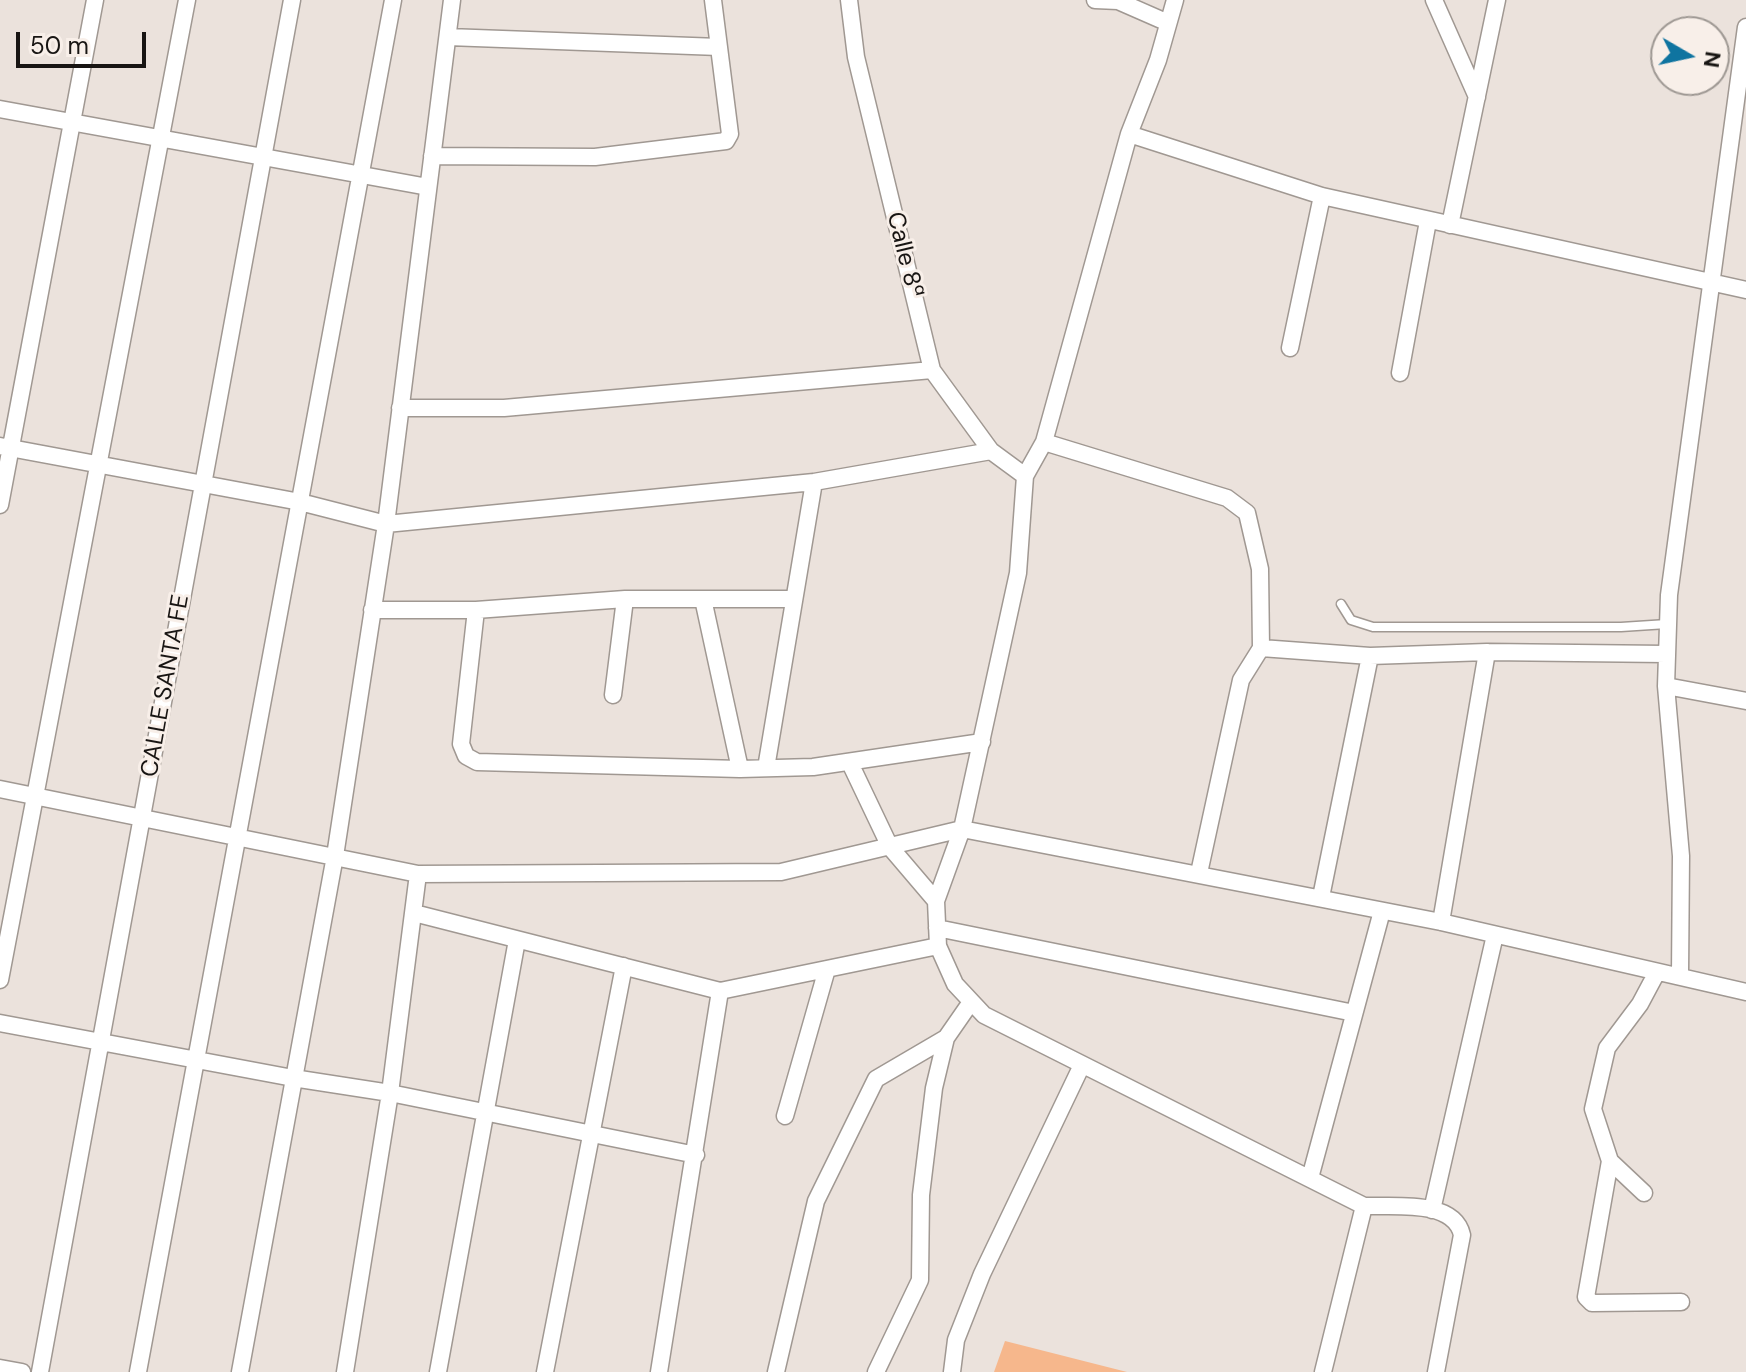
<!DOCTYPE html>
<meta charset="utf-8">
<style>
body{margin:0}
#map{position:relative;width:1746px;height:1372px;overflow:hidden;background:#ebe2dc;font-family:"DM Sans",sans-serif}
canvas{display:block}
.north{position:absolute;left:1650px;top:16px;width:80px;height:80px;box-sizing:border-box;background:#f8efe9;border:2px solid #9e9893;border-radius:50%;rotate:99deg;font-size:22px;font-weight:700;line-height:32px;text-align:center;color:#181513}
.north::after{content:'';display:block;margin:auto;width:28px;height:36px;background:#0f74a0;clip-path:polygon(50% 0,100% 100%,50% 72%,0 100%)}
.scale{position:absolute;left:16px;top:32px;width:130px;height:36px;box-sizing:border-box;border:4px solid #181513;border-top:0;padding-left:10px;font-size:24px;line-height:28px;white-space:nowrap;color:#181513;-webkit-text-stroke:6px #f8efe9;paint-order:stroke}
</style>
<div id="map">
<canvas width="1746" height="1372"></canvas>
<div class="north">N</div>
<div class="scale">50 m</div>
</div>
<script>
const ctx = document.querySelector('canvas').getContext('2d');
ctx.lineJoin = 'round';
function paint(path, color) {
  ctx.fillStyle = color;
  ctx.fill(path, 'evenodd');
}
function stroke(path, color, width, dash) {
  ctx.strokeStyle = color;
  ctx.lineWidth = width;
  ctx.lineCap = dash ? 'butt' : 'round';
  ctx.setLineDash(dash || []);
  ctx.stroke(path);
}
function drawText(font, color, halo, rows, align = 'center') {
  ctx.font = font + ' "DM Sans",sans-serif';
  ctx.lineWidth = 6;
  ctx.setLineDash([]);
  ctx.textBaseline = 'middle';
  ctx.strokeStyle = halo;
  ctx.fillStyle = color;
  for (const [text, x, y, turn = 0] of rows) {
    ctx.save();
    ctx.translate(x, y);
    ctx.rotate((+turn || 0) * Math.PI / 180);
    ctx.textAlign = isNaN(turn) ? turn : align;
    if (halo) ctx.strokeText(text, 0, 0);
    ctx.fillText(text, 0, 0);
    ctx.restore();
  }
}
const green = new Path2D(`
 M1005 1341 1127 1372H994Z`);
const lane = new Path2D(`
 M1341 604 1351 620 1373 627H1621L1667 624`);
const street = new Path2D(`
 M849 0 856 57 932 370 991 451 1025 476
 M1095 0 1118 1 1166 22
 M1175 0 1158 60 1129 134 1044 442 1025 476 1018 573 962 829 936 901 938 946 955 984 984 1015 1364 1206
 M1434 0 1477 97
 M448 37 719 47
 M0 109 428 187
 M1129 134 1322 196 1746 290
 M432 156 595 157 726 141 730 134 713 0
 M1450 225 1497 0
 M1290 348 1322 196
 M1400 373 1428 221
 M400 408H504L932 370
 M1044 442 1227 498 1247 513 1260 569 1261 648 1370 656 1487 652 1666 654
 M0 446 300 502 386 524 814 482 991 451
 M0 505 95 0
 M703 599 740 769
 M372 610H476L625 599H792
 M476 610 461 744 466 756 477 762 740 769 813 767 982 742
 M1666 686 1746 701
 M613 695 625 599
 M850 763 890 847 936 901
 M766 768 814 482
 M0 789 418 874 390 1093 345 1372
 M1199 873 1241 680 1261 648
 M418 874 781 872 962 829 1441 922 1746 992
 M1321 897 1370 656
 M414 913 720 991 938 946
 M1441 922 1487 652
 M937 928 1354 1013
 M1680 975 1681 856 1666 686 1669 595 1746 27
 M0 980 187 0
 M0 1023 293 1078 390 1093 696 1155
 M785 1116 827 969
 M1610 1161 1586 1297 1592 1303 1681 1302
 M1310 1178 1382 911
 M1644 1193 1610 1161 1593 1109 1607 1048 1640 1004 1656 974
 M1432 1210 1495 935
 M0 1368 22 1372
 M40 1372 292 0
 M138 1372 393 0
 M240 1372 335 856 386 524 452 0
 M438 1372 517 940
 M545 1372 624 966
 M659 1372 720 991
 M776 1372 816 1201 876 1079 946 1038
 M876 1372 920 1280 921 1195 934 1088 946 1038 971 1002
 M952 1372 956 1340 982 1274 1082 1065
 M1323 1372 1364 1206C1393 1207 1454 1199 1462 1235L1436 1372`);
const streetNames = [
 ["Calle 8ª",904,255,76],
 ["CALLE SANTA FE",166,686,-80]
];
paint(green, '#f6b78c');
stroke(lane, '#a09892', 11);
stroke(street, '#a09892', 19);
stroke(lane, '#fff', 8);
stroke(street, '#fff', 16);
drawText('24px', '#181513', '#f8efe9', streetNames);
</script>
